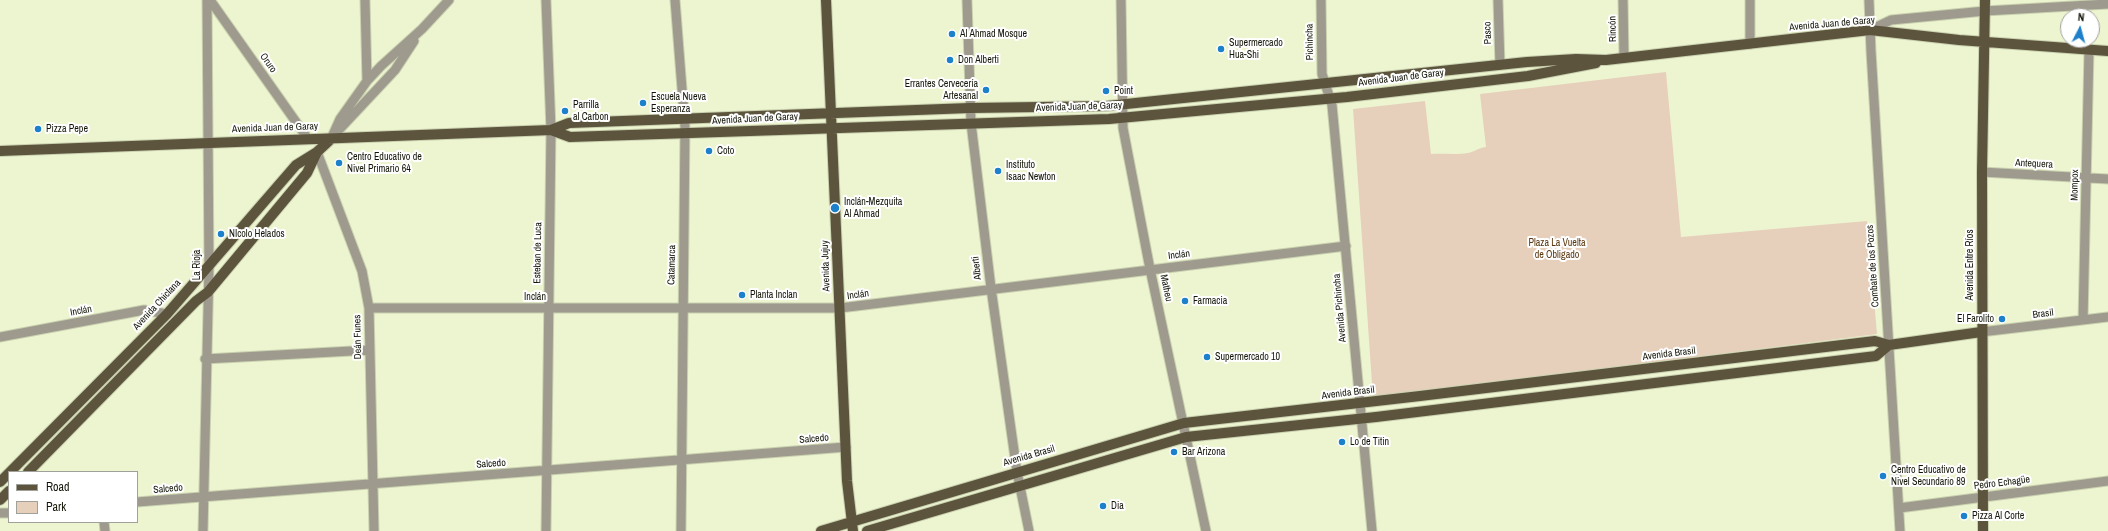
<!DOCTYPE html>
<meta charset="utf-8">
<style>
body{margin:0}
#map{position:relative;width:2108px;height:531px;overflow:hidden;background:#edf5d0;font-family:"Archivo Narrow",sans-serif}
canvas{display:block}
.legend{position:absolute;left:8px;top:471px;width:130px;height:52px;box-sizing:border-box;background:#fff;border:1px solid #a1a19c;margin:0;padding:5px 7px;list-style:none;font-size:12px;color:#131508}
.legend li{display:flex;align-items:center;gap:8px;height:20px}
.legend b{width:20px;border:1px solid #a1a19c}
.north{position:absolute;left:2060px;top:8px;width:40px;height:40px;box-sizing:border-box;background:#fff;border:1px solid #a1a19c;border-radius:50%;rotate:6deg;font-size:11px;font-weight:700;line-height:16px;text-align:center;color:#131508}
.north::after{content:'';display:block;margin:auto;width:14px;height:18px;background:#1c80cb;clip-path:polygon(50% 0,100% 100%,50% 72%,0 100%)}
</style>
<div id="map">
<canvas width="2108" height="531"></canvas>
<ul class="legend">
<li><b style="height:5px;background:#5c543d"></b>Road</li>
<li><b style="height:11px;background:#e6d0bc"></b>Park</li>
</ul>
<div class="north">N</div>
</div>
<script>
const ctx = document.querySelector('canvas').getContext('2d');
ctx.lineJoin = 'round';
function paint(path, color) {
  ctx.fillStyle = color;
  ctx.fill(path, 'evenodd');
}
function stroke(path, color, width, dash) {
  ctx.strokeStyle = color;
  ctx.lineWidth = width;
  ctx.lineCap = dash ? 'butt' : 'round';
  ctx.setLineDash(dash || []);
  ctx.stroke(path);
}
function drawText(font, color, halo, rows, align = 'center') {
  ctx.font = font + ' "Archivo Narrow",sans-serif';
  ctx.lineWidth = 4;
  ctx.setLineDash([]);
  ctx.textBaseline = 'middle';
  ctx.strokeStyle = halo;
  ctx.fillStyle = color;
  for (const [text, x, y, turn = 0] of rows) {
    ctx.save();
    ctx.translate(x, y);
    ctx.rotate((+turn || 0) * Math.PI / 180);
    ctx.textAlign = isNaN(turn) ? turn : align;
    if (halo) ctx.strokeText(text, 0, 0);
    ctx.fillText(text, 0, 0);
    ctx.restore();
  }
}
const green = new Path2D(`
 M1666 72 1681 237 1867 221 1877 334 1373 398 1353 109 1425 101 1431 154C1444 153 1455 155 1468 153 1474 152 1478 148 1486 147L1480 94Z`);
const minor = new Path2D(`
 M210 0 308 139
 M365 0 367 81
 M546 0 551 130 546 531
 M675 0 685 127 681 531
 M967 0 971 123 991 288 1017 472 1029 531
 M1121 0 1123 128 1150 269 1206 531
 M1321 0 1322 74 1332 105 1372 531
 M1498 0 1500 65
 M1623 0 1624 58
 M1750 0V44
 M1869 0 1871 51 1900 531
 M1870 30 1891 20 1985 11 2108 4
 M336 133 395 70 414 41
 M331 139 340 119 367 81 381 66 422 29 449 0
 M317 152 362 271 369 308 374 531
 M1982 172 2108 179
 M369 308H840L1346 246
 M2083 320 2089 50
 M1981 332 2108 317
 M0 337 144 310 167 314
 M205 359 370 350
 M137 502 846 447
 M1899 508 2108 481
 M0 513H9
 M104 522 105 531
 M203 531 209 266 207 0`);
const major = new Path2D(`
 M826 0 847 481 853 531
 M551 130 570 137 1109 119 1347 97 1528 76 1596 63
 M0 151 551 130 569 123 970 108 1107 106 1527 62 1576 59 1606 60 1870 30 1959 40 2108 51
 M10 472 167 314 296 165 317 152 331 139
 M28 472 196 301 208 292 307 173 317 152
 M0 482 9 473
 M0 500 9 491
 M821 531 1184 423 1420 396 1875 341 1889 345 1981 332
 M867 531 1186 437 1376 417 1876 356 1889 345
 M1983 531 1982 172 1985 0`);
const markers = [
 [952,34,4,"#1c80cb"],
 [1221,49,4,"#1c80cb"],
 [950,60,4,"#1c80cb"],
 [986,90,4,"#1c80cb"],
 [1106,91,4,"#1c80cb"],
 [643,103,4,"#1c80cb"],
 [565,111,4,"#1c80cb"],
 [38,129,4,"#1c80cb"],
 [709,151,4,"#1c80cb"],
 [339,163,4,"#1c80cb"],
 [998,171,4,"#1c80cb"],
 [835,208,5,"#1c80cb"],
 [221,234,4,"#1c80cb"],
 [742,295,4,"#1c80cb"],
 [1185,301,4,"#1c80cb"],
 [2002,319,4,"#1c80cb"],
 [1207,357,4,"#1c80cb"],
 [1342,442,4,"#1c80cb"],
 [1174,452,4,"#1c80cb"],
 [1883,476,4,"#1c80cb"],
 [1103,506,4,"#1c80cb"],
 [1964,516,4,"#1c80cb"]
];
const streetNames = [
 ["Avenida Juan de Garay",1832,24,-5],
 ["Rincón",1613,29,-91],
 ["Pasco",1488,33,-92],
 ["Pichincha",1310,42,-91],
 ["Oruro",268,63,55],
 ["Avenida Juan de Garay",1401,78,-7],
 ["Avenida Juan de Garay",1079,107,-2],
 ["Avenida Juan de Garay",755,119,-3],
 ["Avenida Juan de Garay",275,128,-2],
 ["Antequera",2034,164,3],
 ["Mompox",2075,185,-89],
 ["Esteban de Luca",538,253,-89],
 ["Inclán",1179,255,-7],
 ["La Rioja",197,265,-90],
 ["Catamarca",672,265,-89],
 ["Avenida Entre Ríos",1970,265,-90],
 ["Avenida Jujuy",826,266,-92],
 ["Combate de los Pozos",1873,266,-94],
 ["Alberti",977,268,-97],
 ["Matheu",1166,288,78],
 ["Inclán",858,295,-8],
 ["Inclán",535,297],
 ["Avenida Chiclana",157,305,-47],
 ["Avenida Pichincha",1340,308,-95],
 ["Inclán",81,311,-10],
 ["Brasil",2043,314,-7],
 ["Deán Funes",358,337,-91],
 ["Avenida Brasil",1669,354,-7],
 ["Avenida Brasil",1348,393,-7],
 ["Salcedo",814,439,-5],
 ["Avenida Brasil",1029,456,-16],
 ["Salcedo",491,464,-4],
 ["Pedro Echagüe",2002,483,-7],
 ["Salcedo",168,489,-5]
];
const poiNames = [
 ["Al Ahmad Mosque",960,34],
 ["Supermercado",1229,43],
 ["Hua-Shi",1229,55],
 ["Don Alberti",958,60],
 ["Errantes Cervecería",978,84,"right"],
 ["Artesanal",978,96,"right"],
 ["Point",1114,91],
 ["Escuela Nueva",651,97],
 ["Esperanza",651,109],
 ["Parrilla",573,105],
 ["al Carbon",573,117],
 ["Pizza Pepe",46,129],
 ["Coto",717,151],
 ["Centro Educativo de",347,157],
 ["Nivel Primario 64",347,169],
 ["Instituto",1006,165],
 ["Isaac Newton",1006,177],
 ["Inclán-Mezquita",844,202],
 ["Al Ahmad",844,214],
 ["NIcolo Helados",229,234],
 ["Planta Inclan",750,295],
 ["Farmacia",1193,301],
 ["El Farolito",1994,319,"right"],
 ["Supermercado 10",1215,357],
 ["Lo de Titin",1350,442],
 ["Bar Arizona",1182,452],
 ["Centro Educativo de",1891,470],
 ["Nivel Secundario 89",1891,482],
 ["Dia",1111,506],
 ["Pizza Al Corte",1972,516]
];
const parkNames = [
 ["Plaza La Vuelta",1557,243],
 ["de Obligado",1557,255]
];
paint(green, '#e6d0bc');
stroke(minor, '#cad1b0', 11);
stroke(major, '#cad1b0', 12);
stroke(minor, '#9e9a8d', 9);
stroke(major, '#5c543d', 10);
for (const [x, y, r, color] of markers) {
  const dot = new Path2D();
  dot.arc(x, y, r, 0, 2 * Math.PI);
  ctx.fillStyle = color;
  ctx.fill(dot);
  stroke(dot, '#fff', 1.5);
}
drawText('10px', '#131508', '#fff', streetNames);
drawText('10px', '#131508', '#fff', poiNames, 'left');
drawText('10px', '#59360d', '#fff', parkNames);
</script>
